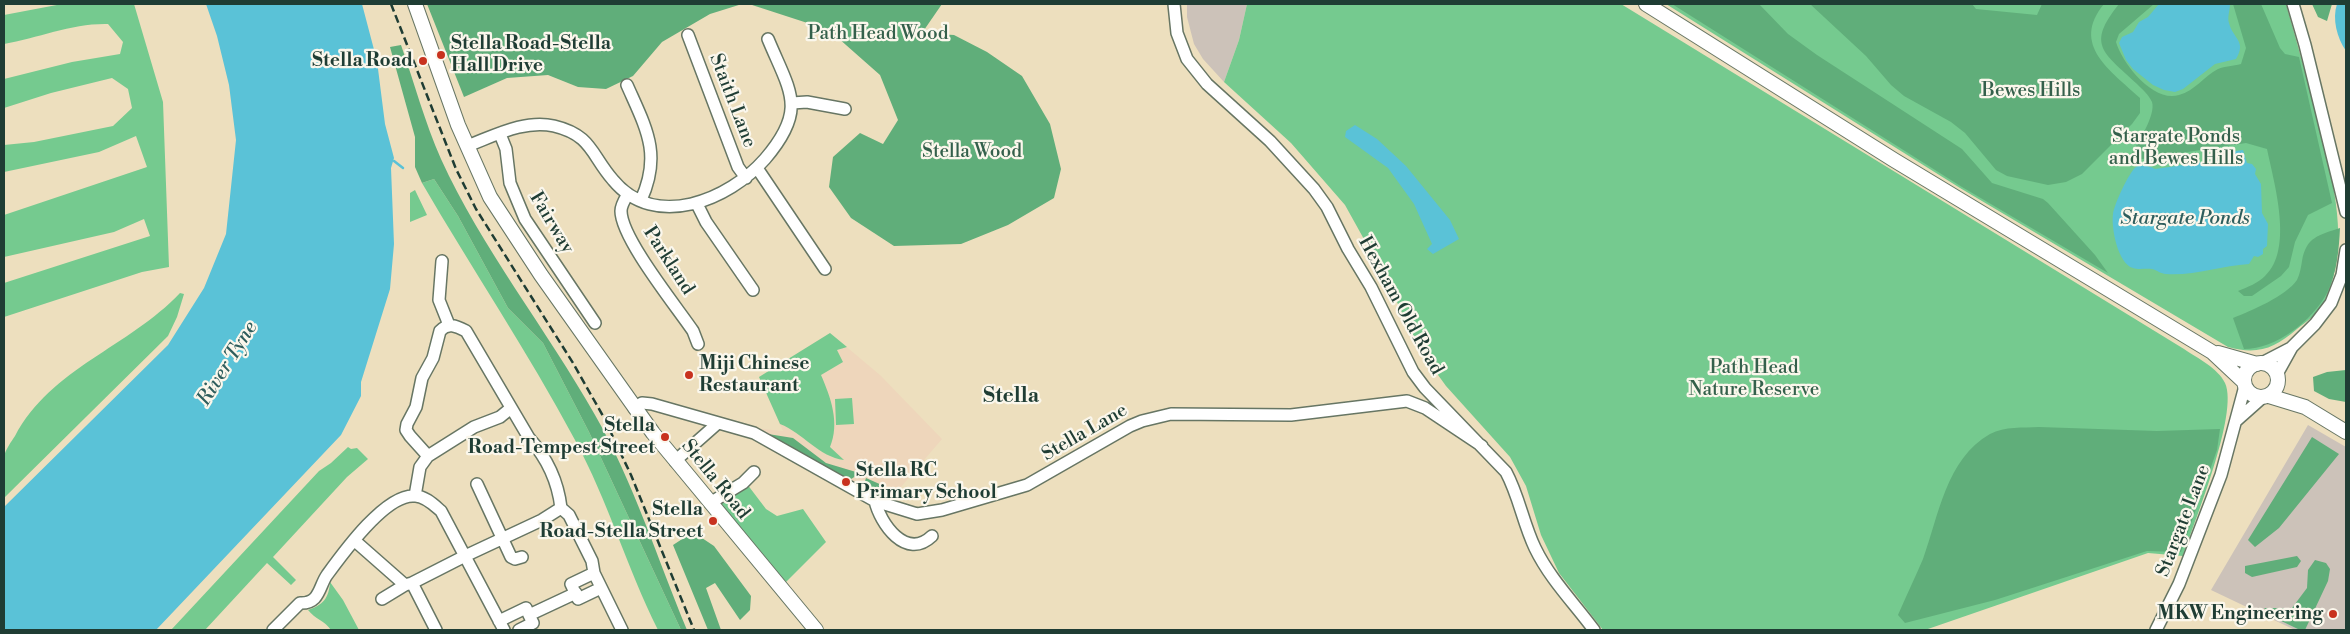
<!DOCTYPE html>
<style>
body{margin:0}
#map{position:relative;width:2350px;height:634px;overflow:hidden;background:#eddfbe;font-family:"Libre Bodoni",serif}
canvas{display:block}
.frame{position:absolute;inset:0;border:5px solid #1f3d34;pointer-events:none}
</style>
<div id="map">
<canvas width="2350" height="634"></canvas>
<div class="frame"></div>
</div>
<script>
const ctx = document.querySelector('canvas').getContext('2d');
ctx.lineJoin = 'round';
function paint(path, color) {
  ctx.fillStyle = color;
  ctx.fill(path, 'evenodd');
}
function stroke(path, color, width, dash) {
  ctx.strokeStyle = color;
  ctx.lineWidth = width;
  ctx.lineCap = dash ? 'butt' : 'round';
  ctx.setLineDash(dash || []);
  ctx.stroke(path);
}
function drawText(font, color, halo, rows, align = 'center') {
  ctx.font = font + ' "Libre Bodoni",serif';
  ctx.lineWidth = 4.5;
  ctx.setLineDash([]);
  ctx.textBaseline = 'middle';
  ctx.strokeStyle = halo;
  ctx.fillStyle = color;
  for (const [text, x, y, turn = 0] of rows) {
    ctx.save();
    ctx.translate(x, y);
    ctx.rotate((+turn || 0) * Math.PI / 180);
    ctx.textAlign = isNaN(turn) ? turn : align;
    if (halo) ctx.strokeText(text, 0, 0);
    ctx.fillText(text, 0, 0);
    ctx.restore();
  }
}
const built = new Path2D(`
 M830 333 880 375 942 439 895 494 901 507 846 481 754 430 762 429 783 431 759 377Z`);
const industrial = new Path2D(`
 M1187 4H1247L1239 40 1224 82 1203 59 1194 44 1187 17Z
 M2308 425 2346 447V630H2295L2211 590Z`);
const green = new Path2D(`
 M62 4H134L163 102 169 267 142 272 4 317V283L150 236 144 219 114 232 4 257V215L147 167 136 136 99 152 4 172V145L34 142 113 126 132 108 128 89 112 78 51 93 4 108V79L72 62 120 54 123 42 108 24C73 23 38 38 4 44V15Z
 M1247 4H1621L2184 349C2197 358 2218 368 2225 383 2239 413 2194 522 2183 556L2148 553 1925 630H1603L1559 573 1541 535 1526 486 1510 457 1446 386 1420 350 1385 277 1345 205 1291 143 1224 82 1239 40Z
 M1666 4H2286C2299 49 2311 94 2323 140 2336 194 2350 254 2322 306 2316 315 2306 322 2297 329 2274 349 2257 355 2228 347L1960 188Z
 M434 179 458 216 508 308 543 343 589 432 681 630H658C627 568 608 501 575 440 528 352 472 269 422 183Z
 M415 190 427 215 410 222V193Z
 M180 293 184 294 177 317 168 336 4 498C4 485 1 468 4 456 6 449 11 442 15 436 51 368 129 347 180 293Z
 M830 333 847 347 837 350 843 362 821 375C831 398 840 423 830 447L844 460C819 457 803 433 780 424L759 377Z
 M852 398 854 424 836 425 835 399Z
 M348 447 351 449 357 448 368 459 347 477 273 557 296 580 291 585 267 563 205 630H171L319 471 331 463Z
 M747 484 766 509 777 516 803 509 826 542 785 583 717 503Z
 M330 582 343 600 359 630H331C325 621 315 619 308 610 323 605 329 598 330 582Z`);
const forest = new Path2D(`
 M427 4H742L710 14 662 42 633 76 606 89 578 87 548 75 507 78 464 97Z
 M749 4H942L922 33 954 35 987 52 1022 76 1050 124 1061 169 1054 198 1008 225 961 244 894 246 851 218 829 187 833 157 860 133 883 144 898 120 880 75 829 30Z
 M1672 4H1759L1788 34 1817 55 1962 149 1992 183 2043 199 2048 203 2095 255 2108 273 1962 187Z
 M1810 4H1972L1976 9 2037 15 2042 4H2104C2070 45 2111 71 2140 98V113L2132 124 2082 174 2066 182 2048 185 2007 176 1996 170 1965 133 1951 122 1904 96 1891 85 1866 56Z
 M2119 4H2154L2119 34 2116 42C2122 63 2153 103 2179 95 2195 91 2204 76 2218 69 2225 66 2233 66 2241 64L2246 48 2233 4H2261L2280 48 2285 54 2299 57 2332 203 2308 215 2295 242 2289 267 2281 276 2252 296H2244L2238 291C2248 287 2258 283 2265 276 2294 249 2274 183 2267 149L2246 143 2136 160 2131 154C2138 143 2156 115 2152 102 2149 95 2142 89 2137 84 2103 52 2086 45 2119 4Z
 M2312 4H2332L2327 21 2318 17Z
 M401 45C414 82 425 123 441 159 481 247 547 330 595 415 633 481 658 560 687 630H681L589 432 543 343 508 308 458 216 434 179 422 183 415 167V137L390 47Z
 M2340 228C2339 249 2337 273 2327 293 2312 321 2276 349 2244 349L2233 318C2251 311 2286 296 2297 280 2300 274 2301 267 2302 261 2306 237 2319 235 2340 228Z
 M2346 370V402L2329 399 2314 391 2313 377 2327 372Z
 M2039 427 2157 431 2220 429 2217 450 2181 552 2147 551 1995 600 1905 623 1898 615C1906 596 1915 578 1923 559 1939 515 1946 459 1990 434 2005 426 2023 428 2039 427Z
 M768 434 793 438 826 463 856 472C856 478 851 479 846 481L764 436Z
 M2312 437 2339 454 2279 528 2255 547 2248 540Z
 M866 478 893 490 891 496 879 495 864 484Z
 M693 532 714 546 751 596 750 610 740 620 715 583 706 588 721 630H708L673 545Z
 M2297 556 2301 561 2297 567 2252 577 2245 573V566Z
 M2315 560 2326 563 2330 569 2328 581 2305 630H2300L2275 618 2264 608H2292L2307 588 2308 570Z`);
const water = new Path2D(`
 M206 4H362L377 61 385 124 394 158 391 168 394 244 390 289 361 382V396L341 435 156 630H4V507L168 345 204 288 226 234 236 140 229 85 217 36Z
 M2159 4H2230C2230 10 2227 18 2229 23 2233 39 2247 41 2236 59L2215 64 2183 89 2175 92 2164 90 2153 85 2133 69 2126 60 2119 43 2122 37 2133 32 2139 22 2148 17Z
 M2337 4H2346V51C2337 38 2332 19 2337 4Z
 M1355 125 1377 139 1406 166 1450 220 1459 239 1433 254 1427 249 1432 244 1414 204 1388 168 1345 137 1346 131Z
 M2243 150 2247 163 2252 164 2256 169 2255 174 2261 184 2262 213 2268 224 2267 246 2263 249V254L2258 257 2254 256 2249 264C2221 266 2193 276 2166 274 2161 274 2157 270 2152 269 2146 268 2139 270 2133 268 2118 264 2111 228 2113 214 2114 205 2129 172 2136 167 2142 164 2149 166 2155 169L2225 159 2236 151Z`);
const stream = new Path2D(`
 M394 161 403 168`);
const minor = new Path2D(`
 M1174 4 1177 33 1187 59 1207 84 1270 141 1314 189 1327 207 1348 249 1371 287 1413 372 1425 388 1506 472C1519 496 1523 523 1535 548 1550 579 1574 603 1594 630
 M2293 4 2305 45 2346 212
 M688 35 738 167 746 178
 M627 85C646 128 662 154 641 200
 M792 103 807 102 845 109
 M500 134 506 149 510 183 525 219 595 323
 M467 146C494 136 525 119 554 126 592 135 591 155 613 180 655 231 729 200 765 159 808 109 790 92 768 39
 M757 168 825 269
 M628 194C625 199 621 205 621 211 621 238 676 306 693 331L698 344
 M697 204 706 222 753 290
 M442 261 439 300 449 325
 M2262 363 2291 348
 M2277 374 2292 347 2315 324 2331 303 2342 275 2346 250
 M634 408 642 403 652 404 754 433 875 501 917 514 942 510 1027 485 1130 426 1142 421 1171 414 1291 415 1407 401 1425 408 1482 446
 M2236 421 2263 397
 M428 456 410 436 406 430 407 424 416 407 422 378 433 358 440 331C448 322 456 326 466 331L529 438C547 458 558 482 561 508L569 515 592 561 594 573 622 630
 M675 461 718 423
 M477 484 511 557 515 559 522 557
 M415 496 420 467 428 456 474 427 500 417 511 408
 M875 501C880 523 906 561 932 536
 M710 503 743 483 754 472
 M355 541 405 585 412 583 465 556 542 520 561 508
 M594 573 571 584 578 599 601 588
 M412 583 436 630
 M382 599 405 585
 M499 621 526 608 529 615 576 593
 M273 630 300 603C320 604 319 586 327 575 343 553 386 493 415 496 425 496 434 505 441 511L504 630
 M519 630 533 623 529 615
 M2156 630 2179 584 2221 475 2245 386`);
const major = new Path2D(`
 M415 4 458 125 490 197 541 275 653 433 816 630
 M1646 4 1894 160 2212 352 2244 382
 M2218 353 2257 364
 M2244 380a17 17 0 1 1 34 0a17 17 0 1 1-34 0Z
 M2269 396 2305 407 2346 432`);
const rail = new Path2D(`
 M391 4 456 169 476 209 573 363 603 416 631 475 694 630`);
const markers = [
 [441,55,5,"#c8321e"],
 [423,61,5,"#c8321e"],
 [689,375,5,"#c8321e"],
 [665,437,5,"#c8321e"],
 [846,482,5,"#c8321e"],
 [713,521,5,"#c8321e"],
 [2333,614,5,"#c8321e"]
];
const parkNames = [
 ["Path Head Wood",878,34],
 ["Bewes Hills",2031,91],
 ["Stargate Ponds",2176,137],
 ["and Bewes Hills",2176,159],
 ["Stella Wood",972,152],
 ["Path Head",1754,368],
 ["Nature Reserve",1754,390]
];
const poiNames = [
 ["Stella Road-Stella",451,44,"left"],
 ["Hall Drive",451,66,"left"],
 ["Stella Road",413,61],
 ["Miji Chinese",699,364,"left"],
 ["Restaurant",699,386,"left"],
 ["Stella",655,426],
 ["Road-Tempest Street",655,448],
 ["Stella RC",856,471,"left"],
 ["Primary School",856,493,"left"],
 ["Stella",703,510],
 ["Road-Stella Street",703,532],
 ["MKW Engineering",2323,614]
];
const streetNames = [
 ["Staith Lane",732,101,69],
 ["Fairway",551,223,59],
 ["Parkland",668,261,57],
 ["Hexham Old Road",1400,306,61],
 ["Stella Lane",1085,433,-30],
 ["Stella Road",715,480,51],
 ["Stargate Lane",2184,521,-69]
];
const waterNames = [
 ["Stargate Ponds",2185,219],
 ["River Tyne",228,364,-58]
];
const quarterNames = [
 ["Stella",1011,397]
];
paint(built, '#eed6bb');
paint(industrial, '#ccc2b9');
paint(green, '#75ca8f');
paint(forest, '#60ae7a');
paint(water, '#5ac2d7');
stroke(stream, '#5ac2d7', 2.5);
stroke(minor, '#677664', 14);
stroke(major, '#677664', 16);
stroke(minor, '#fff', 11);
stroke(major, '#fff', 14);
stroke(rail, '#1f3d34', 2.5, [8, 4]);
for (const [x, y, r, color] of markers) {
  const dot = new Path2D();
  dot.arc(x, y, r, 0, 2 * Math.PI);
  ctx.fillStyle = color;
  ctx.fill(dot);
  stroke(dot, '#fbf7ec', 2);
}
drawText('19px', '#34604b', '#fbf7ec', parkNames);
drawText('bold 19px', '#1f3d34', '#fbf7ec', poiNames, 'right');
drawText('19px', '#1f3d34', '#fbf7ec', streetNames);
drawText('italic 20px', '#2e5e5d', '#fbf7ec', waterNames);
drawText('bold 21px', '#1f3d34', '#fbf7ec', quarterNames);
</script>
